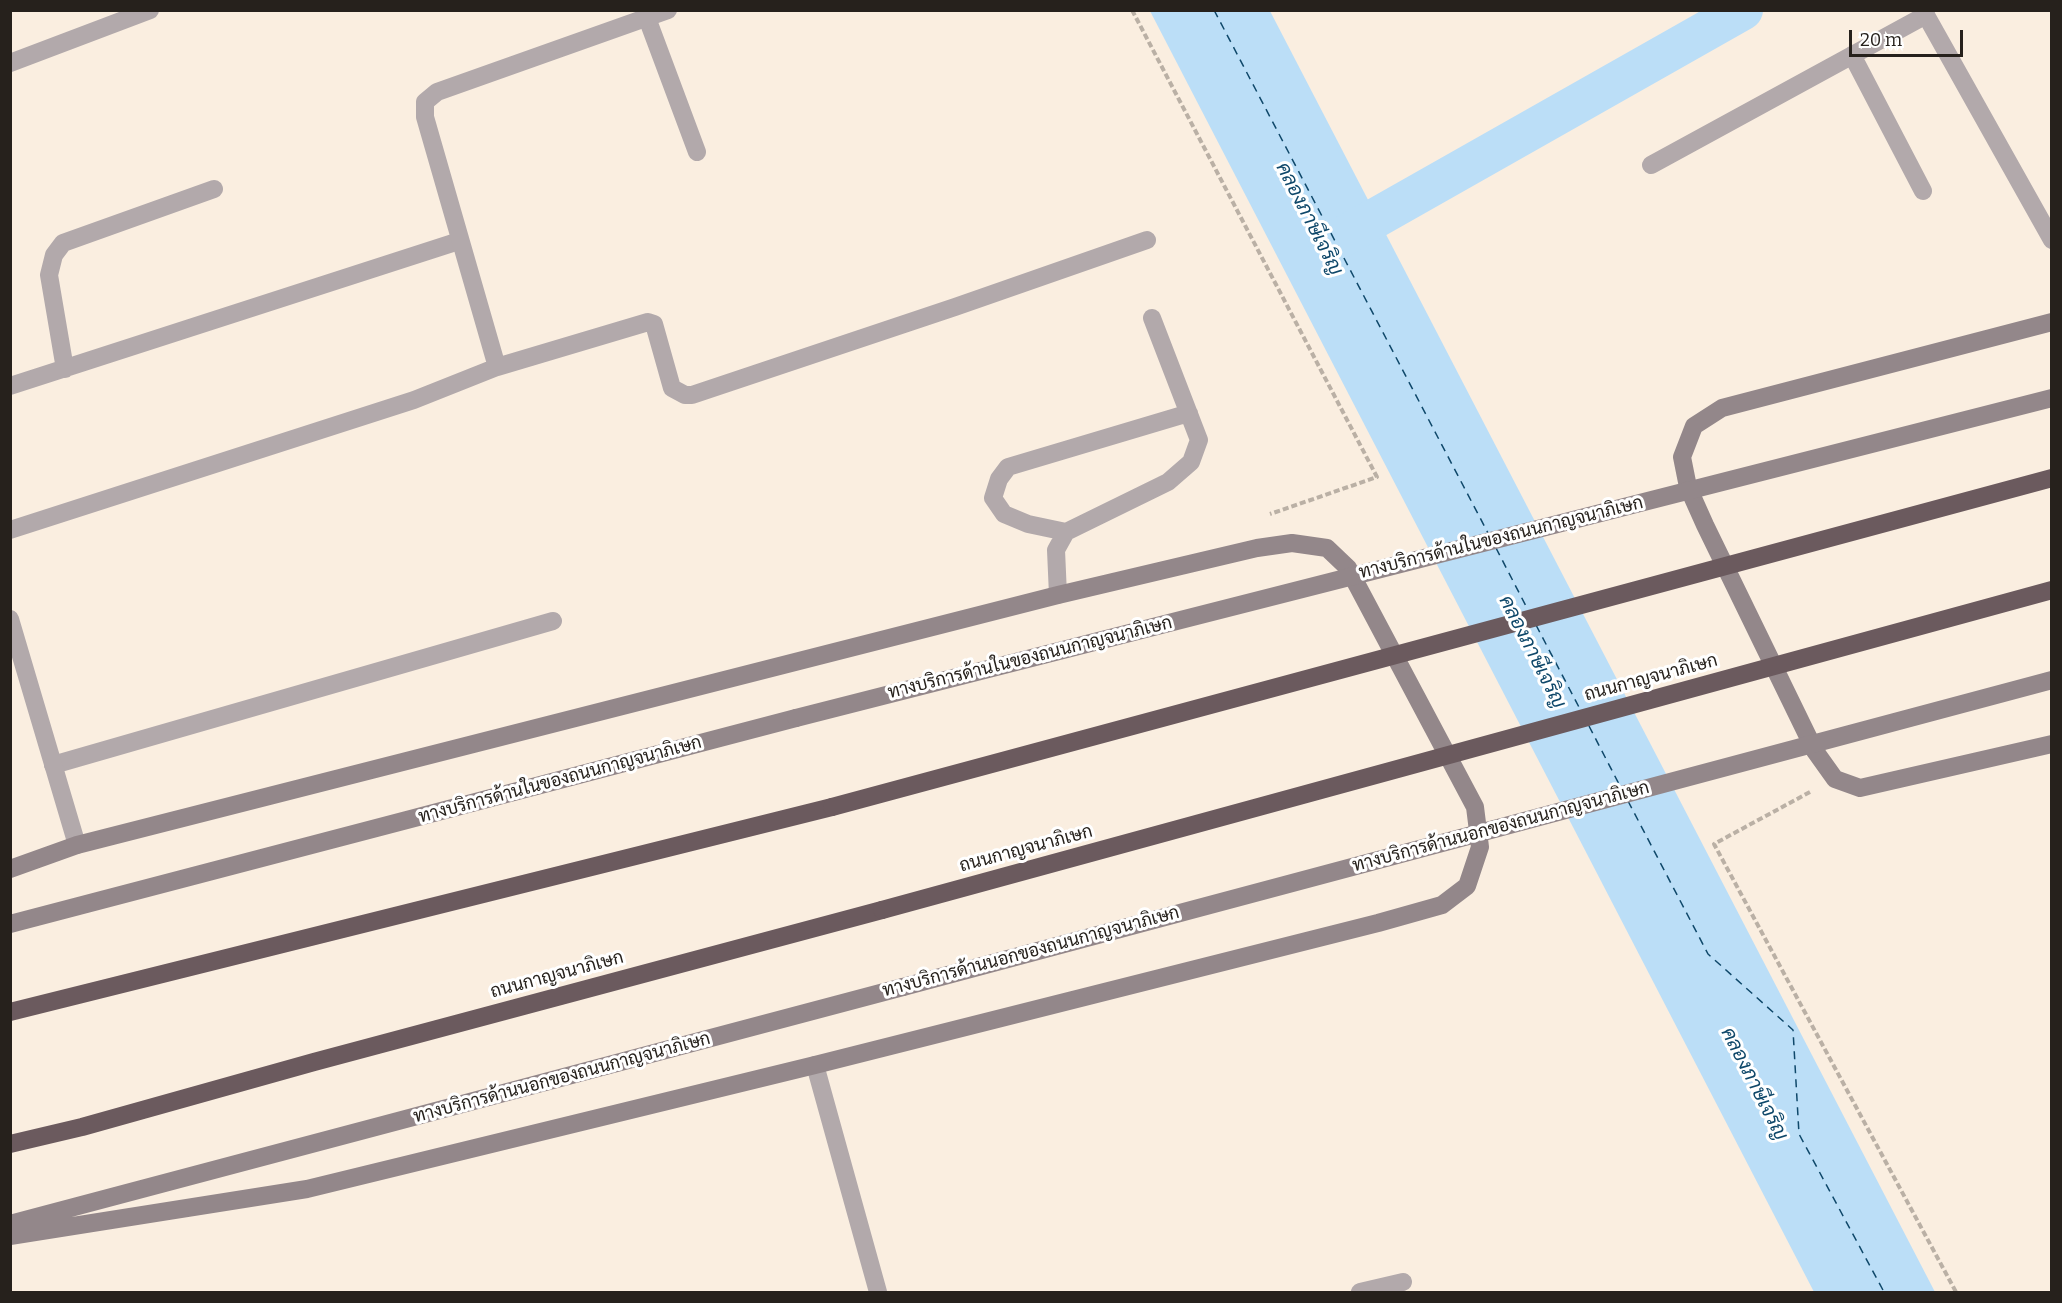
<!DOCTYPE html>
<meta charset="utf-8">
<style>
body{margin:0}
#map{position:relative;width:2062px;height:1303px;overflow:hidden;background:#faeee0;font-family:Bitter,serif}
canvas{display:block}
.frame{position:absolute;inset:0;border:12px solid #26211c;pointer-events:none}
.scale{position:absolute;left:1849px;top:30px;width:114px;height:27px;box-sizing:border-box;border:3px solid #26211c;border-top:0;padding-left:8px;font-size:18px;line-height:21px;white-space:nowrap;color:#26211c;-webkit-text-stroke:4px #fff;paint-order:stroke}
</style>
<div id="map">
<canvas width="2062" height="1303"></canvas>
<div class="frame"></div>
<div class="scale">20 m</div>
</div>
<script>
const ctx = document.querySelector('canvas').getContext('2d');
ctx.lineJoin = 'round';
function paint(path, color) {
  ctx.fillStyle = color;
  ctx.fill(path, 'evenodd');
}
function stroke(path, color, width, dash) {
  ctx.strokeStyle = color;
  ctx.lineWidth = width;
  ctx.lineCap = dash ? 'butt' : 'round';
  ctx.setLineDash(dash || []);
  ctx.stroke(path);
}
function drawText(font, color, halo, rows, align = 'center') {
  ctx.font = font + ' Bitter,Sarabun,serif';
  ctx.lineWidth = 6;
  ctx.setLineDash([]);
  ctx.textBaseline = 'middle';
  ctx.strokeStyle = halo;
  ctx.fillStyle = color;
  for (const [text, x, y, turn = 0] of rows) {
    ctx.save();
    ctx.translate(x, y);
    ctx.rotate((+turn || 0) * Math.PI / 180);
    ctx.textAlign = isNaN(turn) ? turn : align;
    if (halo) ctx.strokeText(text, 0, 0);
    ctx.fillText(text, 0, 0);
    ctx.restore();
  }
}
const water = new Path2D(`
 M1150 11H1270L1935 1292H1814Z`);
const canal = new Path2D(`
 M1328 245 1743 10`);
const ferry = new Path2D(`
 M1214 10 1488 533
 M1496 548 1528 610
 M1536 625 1581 711
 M1589 726 1620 786
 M1628 801 1708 954 1793 1030 1799 1134 1884 1292`);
const path = new Path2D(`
 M1132 10 1377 477 1270 514
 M1810 792 1714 844 1956 1292`);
const lane = new Path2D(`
 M647 18 697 152
 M1852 55 1923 191
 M1651 165 1926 15
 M65 369 49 275 54 255 63 243 214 189
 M10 386 459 241
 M1066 532 1028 524 1004 514 993 498 999 479 1008 467 1189 413
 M1058 595 1056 550 1066 532 1168 482 1191 462 1199 440 1152 318
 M53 765 553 621
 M815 1065 878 1292
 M1360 1292 1403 1282`);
const street = new Path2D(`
 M1923 10 2052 240
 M10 63 150 10
 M497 367 648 322 654 324 672 388 685 395H692L955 307 1147 240
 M10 530 414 400 497 367 425 117V102L437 92 668 10
 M10 619 77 845`);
const secondary = new Path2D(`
 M2052 322 1722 408 1694 426 1682 457 1688 487 1705 525 1815 751 1835 779 1860 788 2052 744
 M10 869 77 845 1058 595 1257 548 1292 543 1327 548 1348 568 1475 807 1480 847 1467 886 1442 905 1378 923 815 1065 307 1189 10 1236
 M10 924 796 718
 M10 1224 903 987`);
const highway = new Path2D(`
 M10 1012 832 807
 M10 1144 82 1127 314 1062 882 910`);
const secondaryBridge = new Path2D(`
 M796 718 2052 398
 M903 987 2052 680`);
const highwayBridge = new Path2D(`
 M832 807 2052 478
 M882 910 2052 590`);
const streetNames = [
 ["ทางบริการด้านในของถนนกาญจนาภิเษก",1501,538,-14],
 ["ทางบริการด้านในของถนนกาญจนาภิเษก",1030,658,-14],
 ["ถนนกาญจนาภิเษก",1651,678,-15],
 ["ทางบริการด้านในของถนนกาญจนาภิเษก",560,780,-15],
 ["ทางบริการด้านนอกของถนนกาญจนาภิเษก",1501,827,-15],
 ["ถนนกาญจนาภิเษก",1026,849,-15],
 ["ทางบริการด้านนอกของถนนกาญจนาภิเษก",1031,952,-15],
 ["ถนนกาญจนาภิเษก",557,975,-15],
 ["ทางบริการด้านนอกของถนนกาญจนาภิเษก",562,1078,-15]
];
const waterNames = [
 ["คลองภาษีเจริญ",1309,219,63],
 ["คลองภาษีเจริญ",1532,652,63],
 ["คลองภาษีเจริญ",1754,1084,63]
];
paint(water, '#bbdef7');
stroke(canal, '#bbdef7', 40);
stroke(ferry, '#0f486a', 1.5, [8, 6]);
stroke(path, '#bab0a5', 4, [6, 3]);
stroke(lane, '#b2a9ab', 18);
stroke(street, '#b2a9ab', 18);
stroke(secondary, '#93878a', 18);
stroke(highway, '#6b5a5e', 18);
stroke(secondaryBridge, '#93878a', 18);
stroke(highwayBridge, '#6b5a5e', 18);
drawText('18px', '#26211c', '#fff', streetNames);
drawText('italic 20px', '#0f486a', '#fff', waterNames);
</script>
